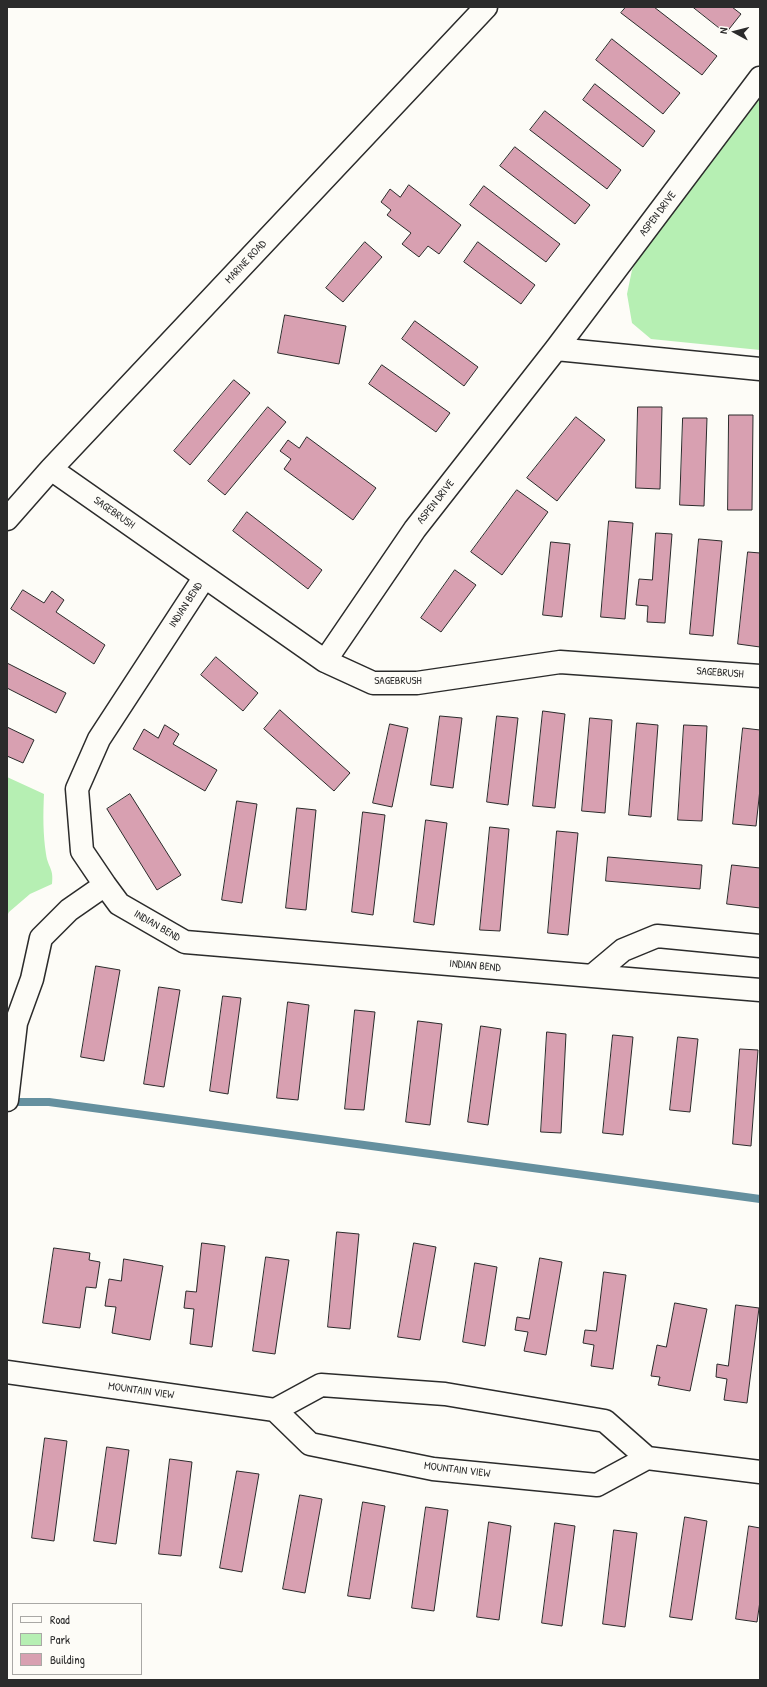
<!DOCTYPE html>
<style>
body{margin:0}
#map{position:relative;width:767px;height:1687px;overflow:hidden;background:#fdfcf7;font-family:"Patrick Hand",sans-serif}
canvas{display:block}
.frame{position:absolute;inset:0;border:8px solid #2b2b2b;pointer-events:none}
.legend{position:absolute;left:12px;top:1603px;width:130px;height:72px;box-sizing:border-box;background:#fdfcf7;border:1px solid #a9a8a5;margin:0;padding:5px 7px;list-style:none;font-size:12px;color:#2b2b2b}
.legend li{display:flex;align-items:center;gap:8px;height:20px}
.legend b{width:20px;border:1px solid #a9a8a5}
.north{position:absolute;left:715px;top:12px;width:40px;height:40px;-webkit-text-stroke:3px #fdfcf7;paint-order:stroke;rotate:277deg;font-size:11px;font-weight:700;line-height:16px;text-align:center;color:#2b2b2b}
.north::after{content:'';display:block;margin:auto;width:14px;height:18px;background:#2b2b2b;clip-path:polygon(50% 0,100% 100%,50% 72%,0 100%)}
</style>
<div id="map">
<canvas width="767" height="1687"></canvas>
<div class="frame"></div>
<ul class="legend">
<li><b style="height:5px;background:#fdfcf7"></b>Road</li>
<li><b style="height:11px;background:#b6efb3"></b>Park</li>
<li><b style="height:11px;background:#d8a0b1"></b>Building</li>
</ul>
<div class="north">N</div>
</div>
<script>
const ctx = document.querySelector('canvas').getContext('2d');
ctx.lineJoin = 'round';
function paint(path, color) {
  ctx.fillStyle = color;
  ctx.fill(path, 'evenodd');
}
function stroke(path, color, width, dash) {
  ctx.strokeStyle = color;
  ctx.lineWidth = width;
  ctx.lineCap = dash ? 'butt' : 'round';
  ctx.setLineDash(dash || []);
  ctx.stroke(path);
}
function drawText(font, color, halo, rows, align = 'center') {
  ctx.font = font + ' "Patrick Hand",sans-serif';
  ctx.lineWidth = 3;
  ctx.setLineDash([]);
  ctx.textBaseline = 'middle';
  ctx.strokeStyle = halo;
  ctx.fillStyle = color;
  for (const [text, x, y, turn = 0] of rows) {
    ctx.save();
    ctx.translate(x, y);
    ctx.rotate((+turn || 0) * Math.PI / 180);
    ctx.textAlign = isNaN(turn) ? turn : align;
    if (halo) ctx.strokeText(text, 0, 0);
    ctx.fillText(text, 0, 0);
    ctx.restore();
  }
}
const green = new Path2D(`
 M760 98V350L651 339 632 323 627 294 632 270 640 255Z
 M7 777 44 794C43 815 43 834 46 854 48 868 54 868 52 884L30 894 9 912 7 916Z`);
const stream = new Path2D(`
 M7 1102H49L760 1199`);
const building = new Path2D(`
 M626 7H654L717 56 702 75 621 13Z
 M693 7H732L741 14 726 33Z
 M612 39 680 93 663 114 596 60Z
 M595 84 655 131 643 147 583 100Z
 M545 111 621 170 607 189 530 130Z
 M515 147 590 205 575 224 500 166Z
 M409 185 461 225 439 254 428 246 419 257 402 244 411 233 387 215 391 210 381 202 390 189 400 197Z
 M484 186 560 244 546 262 470 205Z
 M365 242 382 257 343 302 326 288Z
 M478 242 535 285 521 304 464 262Z
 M285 315 346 326 339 364 278 353Z
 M415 321 478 367 464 386 402 339Z
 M382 365 450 413 436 432 369 384Z
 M234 380 250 393 190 465 174 451Z
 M268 407 286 422 225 495 208 481Z
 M638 407H662L660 489 636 488Z
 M729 415H753L752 510H728Z
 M576 417 605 440 557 501 527 478Z
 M683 418H707L704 506 680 505Z
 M307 437 376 488 353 520 284 469 291 459 280 451 288 440 299 448Z
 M517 490 548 512 502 575 471 552Z
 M247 512 322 570 308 589 233 531Z
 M609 521 633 523 625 619 601 617Z
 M656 533 672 534 665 623 647 622 648 606 636 605 639 579 652 580Z
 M699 539 722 541 713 636 690 634Z
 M551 542 570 544 562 617 543 615Z
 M748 552 760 553V647L738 644Z
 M455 570 476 585 441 632 421 618Z
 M23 590 44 603 52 591 64 600 56 612 105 645 94 664 11 609Z
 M216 657 258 693 243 711 201 675Z
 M7 663 66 693 56 713 7 688Z
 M280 710 350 773 334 791 264 729Z
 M543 711 565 714 555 808 533 806Z
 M440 716 462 718 453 788 431 785Z
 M497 716 518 718 508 805 487 802Z
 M590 718 612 720 605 813 582 811Z
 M637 723 658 725 651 817 629 815Z
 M390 724 408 728 392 807 373 803Z
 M165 725 179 734 173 744 217 770 205 791 133 749 144 729 158 738Z
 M684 725 707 726 702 821 678 820Z
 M7 727 34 740 23 763 7 756Z
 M743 728 760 730V789L756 826 733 824Z
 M130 794 181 875 157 890 107 809Z
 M237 801 257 804 242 903 222 900Z
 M297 808 316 810 306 910 286 908Z
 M363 812 385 815 373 915 352 912Z
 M426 820 447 823 434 925 414 922Z
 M490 827 509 829 500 931 480 930Z
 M557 831 578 833 568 935 548 933Z
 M608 857 702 865 700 889 606 881Z
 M732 865 760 868V908L727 904Z
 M96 966 120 970 104 1061 81 1057Z
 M159 987 180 990 164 1087 144 1084Z
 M223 996 241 998 228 1094 210 1091Z
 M288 1002 309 1005 298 1100 277 1098Z
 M355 1010 375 1012 364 1110 345 1109Z
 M418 1021 442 1024 430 1125 406 1122Z
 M481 1026 501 1029 488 1125 468 1122Z
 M547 1032 566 1034 561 1133 541 1132Z
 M613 1035 633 1037 623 1135 603 1133Z
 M678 1037 698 1039 690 1112 670 1110Z
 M740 1049 758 1050 751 1146 733 1144Z
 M337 1232 359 1234 350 1329 328 1327Z
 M202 1243 225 1246 212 1347 190 1344 194 1309 184 1308 186 1291 196 1292Z
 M414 1243 436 1247 420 1340 398 1337Z
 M54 1248 90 1253 89 1260 100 1262 96 1288 86 1287 80 1328 43 1323Z
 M266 1257 289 1260 275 1354 253 1351Z
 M540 1258 562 1262 546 1355 524 1351 528 1332 515 1330 517 1317 529 1319Z
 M124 1259 163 1266 150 1340 112 1333 116 1307 105 1306 109 1279 121 1281Z
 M475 1263 497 1267 485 1346 463 1342Z
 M604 1272 626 1275 613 1369 591 1366 594 1345 583 1343 585 1330 596 1331Z
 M675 1303 707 1309 690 1391 658 1385 660 1377 651 1376 657 1345 666 1347Z
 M736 1305 759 1308 747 1403 724 1400 727 1379 716 1377 717 1364 728 1366Z
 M45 1438 67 1441 54 1541 32 1538Z
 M107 1447 129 1450 116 1544 94 1541Z
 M170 1459 192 1462 181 1556 159 1554Z
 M237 1471 259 1474 242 1572 220 1568Z
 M300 1495 322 1499 305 1593 283 1589Z
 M363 1502 385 1506 370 1599 348 1596Z
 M426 1507 448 1510 434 1611 412 1608Z
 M685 1517 707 1521 692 1620 670 1617Z
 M489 1522 511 1526 499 1620 477 1617Z
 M555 1523 575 1526 562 1626 542 1623Z
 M749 1526 760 1528V1601L757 1622 736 1619Z
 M614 1530 637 1533 625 1627 603 1624Z`);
const minor = new Path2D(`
 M556 349 760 369
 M51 469 325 661 373 683H417L560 662 760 676
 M7 519 51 469 486 7
 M204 578 99 739 77 789 82 851 105 885 119 904 185 942 760 990
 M325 661 415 529 556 349 760 78
 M592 976 623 950 657 936 760 946
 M7 1100 16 1023 32 979 41 938 69 910 105 885
 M7 1372 275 1410 310 1444 433 1469 597 1485 647 1458
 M275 1410 321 1385 445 1394 605 1421 647 1458 760 1472`);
const streetNames = [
 ["ASPEN DRIVE",658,214,-53],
 ["MARINE ROAD",246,262,-47],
 ["ASPEN DRIVE",436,502,-52],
 ["SAGEBRUSH",114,513,35],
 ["INDIAN BEND",186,605,-57],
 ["SAGEBRUSH",720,673,4],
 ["SAGEBRUSH",398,681],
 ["INDIAN BEND",157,926,30],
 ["INDIAN BEND",475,966,5],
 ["MOUNTAIN VIEW",141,1391,8],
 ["MOUNTAIN VIEW",457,1470,7]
];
paint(green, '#b6efb3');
stroke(stream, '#65909f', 8);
paint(building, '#d8a0b1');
stroke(building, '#2b2b2b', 1);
stroke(minor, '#2b2b2b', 25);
stroke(minor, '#fdfcf7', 22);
drawText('11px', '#2b2b2b', '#fdfcf7', streetNames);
</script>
